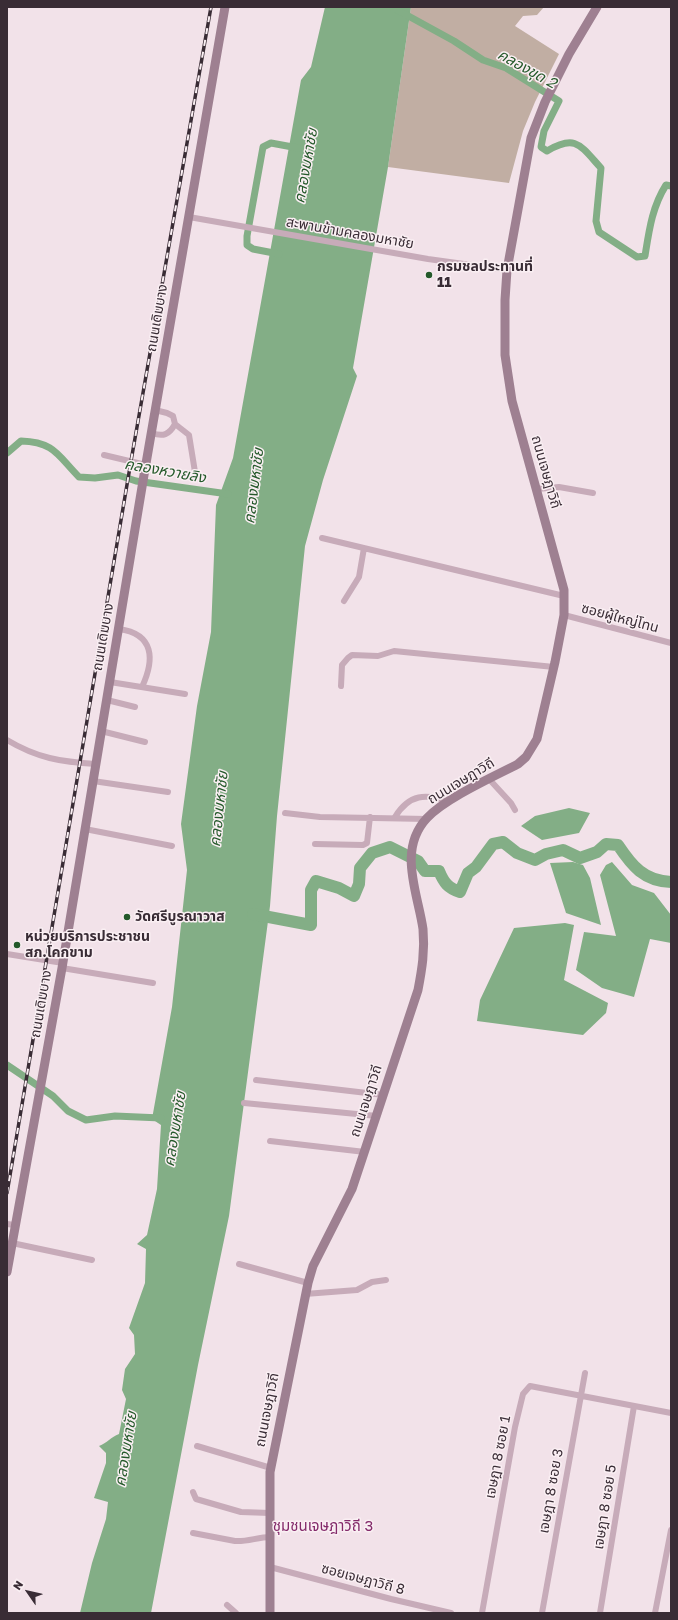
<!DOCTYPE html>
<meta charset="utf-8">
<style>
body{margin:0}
#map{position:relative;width:678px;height:1620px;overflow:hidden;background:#f2e2e9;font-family:"Golos Text",sans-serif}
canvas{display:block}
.frame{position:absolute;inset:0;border:8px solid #392c35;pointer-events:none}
.north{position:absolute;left:8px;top:1572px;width:40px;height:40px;-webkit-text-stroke:3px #faeff3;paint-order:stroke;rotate:304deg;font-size:11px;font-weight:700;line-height:16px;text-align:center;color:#392c35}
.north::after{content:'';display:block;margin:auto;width:14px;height:18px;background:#392c35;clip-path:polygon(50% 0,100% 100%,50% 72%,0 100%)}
</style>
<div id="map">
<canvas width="678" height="1620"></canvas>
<div class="frame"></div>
<div class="north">N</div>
</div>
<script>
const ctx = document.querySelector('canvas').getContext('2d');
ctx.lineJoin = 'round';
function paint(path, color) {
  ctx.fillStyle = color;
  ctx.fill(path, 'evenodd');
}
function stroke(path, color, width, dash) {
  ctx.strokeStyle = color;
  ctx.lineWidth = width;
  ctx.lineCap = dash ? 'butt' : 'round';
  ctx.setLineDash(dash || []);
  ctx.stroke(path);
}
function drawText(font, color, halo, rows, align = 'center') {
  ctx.font = font + ' "Golos Text","Noto Sans Thai",sans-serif';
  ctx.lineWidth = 3;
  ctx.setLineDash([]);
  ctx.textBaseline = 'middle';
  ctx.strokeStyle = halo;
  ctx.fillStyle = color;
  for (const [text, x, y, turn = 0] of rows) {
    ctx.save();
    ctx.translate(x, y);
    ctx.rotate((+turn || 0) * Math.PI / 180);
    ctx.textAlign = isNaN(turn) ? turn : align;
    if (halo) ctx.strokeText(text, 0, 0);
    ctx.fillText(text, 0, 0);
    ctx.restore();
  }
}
const green = new Path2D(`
 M411 7H544L537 15 523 16 515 26 559 54 535 102 523 131 509 183 388 167Z`);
const water = new Path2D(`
 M325 7H411L388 167 353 368 357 376 323 480 305 546 277 816 270 906 229 1216 198 1365 151 1613H80L92 1563 106 1519 108 1502 94 1498 106 1463V1453L99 1446C107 1443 111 1437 119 1434L126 1399 122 1390 125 1369 135 1354 134 1335 129 1328 145 1283 146 1249 137 1244 147 1235 157 1189 161 1125 152 1119 172 1007 187 870 181 824 197 706 211 632 216 505 233 458 301 80 311 67Z
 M569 808 590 813 579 833 542 840 521 826 535 816Z
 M573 862 583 865 590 878 601 925 566 913 550 863Z
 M612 862 632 885 654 893 671 915V943L650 939 634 997 602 988 576 970 584 932 616 936 600 875 606 865Z
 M565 923 574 925 564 980 608 1003 606 1013 583 1035 477 1021 480 1000 514 928Z`);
const canal = new Path2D(`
 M392 7 454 41 483 60 506 68 559 101 544 131 541 147 547 151C576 134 580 145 601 168L596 221 599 232 637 257 645 256C649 231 652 207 666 185L671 186
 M279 254 253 249 247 245V236L263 147 271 143 298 148
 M7 453 21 441C55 442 58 456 79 477L95 478 118 475 136 481 228 494
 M7 1065 53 1096 68 1111 86 1120 115 1116 161 1118`);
const river = new Path2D(`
 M253 914 311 925V890L316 881 339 888 354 896 359 884 360 868 372 853 390 847 418 861 425 871H439C444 883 448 888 460 892L468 873 476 867 493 844 503 842 517 853 535 860 546 854 563 850 580 858 597 852 606 844 618 845C632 866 644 881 671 882`);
const street = new Path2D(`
 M189 217 428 259 507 270
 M175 424 189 435 195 472
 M152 433C163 437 169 435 175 424L173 416 167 413 155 410
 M104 455 146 465
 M537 489 559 487 593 493
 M322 538 564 596
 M344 601 359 577 364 548
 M564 615 671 643
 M119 629C154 634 155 659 142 687
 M110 682 185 694
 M341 686 342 665 348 658 352 655 378 656 394 651 554 667
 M107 700 135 707
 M101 731 145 742
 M7 740C37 758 61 762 96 764
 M489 779 511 803 515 810
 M93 781 168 792
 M285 813 320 817 427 819
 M395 817C409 794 426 793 449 802
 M85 829 172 846
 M315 844 363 845 367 843 370 817
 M7 954 63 963
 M62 968 153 983
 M256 1080 384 1095
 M244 1103 377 1116
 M270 1141 365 1152
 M7 1224 15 1225
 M12 1243 92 1260
 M239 1264 308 1283
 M305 1294 357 1290 372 1282 386 1280
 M197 1446 271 1468
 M193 1492 196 1499 241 1512 270 1513
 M193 1533 235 1541C247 1542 258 1537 270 1537
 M270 1567 391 1599 451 1613
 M227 1605 236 1613
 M482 1613 515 1427 523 1394 530 1386 671 1413
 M542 1613 585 1373
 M600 1613 634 1406
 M655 1613 671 1530`);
const secondary = new Path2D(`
 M7 1272 62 968 144 475 225 7
 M270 1613V1472L308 1283 313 1266 352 1189 418 990C422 969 425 951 423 929 418 893 397 850 427 818 446 798 493 777 518 764L526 757 537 739 555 662 564 615V590L512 401 505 355V300L507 270 531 138 545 102 569 54 597 7`);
const rail = new Path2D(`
 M7 1193 131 461 211 7`);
const markers = [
 [429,275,4,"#24592a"],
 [127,917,4,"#24592a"],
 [17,945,4,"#24592a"]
];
const streetNames = [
 ["สะพานข้ามคลองมหาชัย",350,233,10],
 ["ถนนเดิมบาง",157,318,-80],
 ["ถนนเจษฎาวิถี",546,472,74],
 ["ซอยผู้ใหญ่โทน",620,618,15],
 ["ถนนเดิมบาง",103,637,-80],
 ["ถนนเจษฎาวิถี",461,781,-31],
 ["ถนนเดิมบาง",41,1004,-80],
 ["ถนนเจษฎาวิถี",366,1101,-72],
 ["ถนนเจษฎาวิถี",267,1410,-79],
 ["เจษฎา 8 ซอย 1",498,1457,-79],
 ["เจษฎา 8 ซอย 3",551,1491,-80],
 ["เจษฎา 8 ซอย 5",605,1507,-81],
 ["ซอยเจษฎาวิถี 8",363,1579,15]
];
const poiNames = [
 ["กรมชลประทานที่",437,267],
 ["11",437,283],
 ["วัดศรีบูรณาวาส",135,917],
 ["หน่วยบริการประชาชน",25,937],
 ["สภ.โคกขาม",25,953]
];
const waterNames = [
 ["คลองขุด 2",527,69,29],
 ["คลองมหาชัย",306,166,-80],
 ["คลองหวายลิง",165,471,10],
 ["คลองมหาชัย",254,486,-83],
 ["คลองมหาชัย",219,809,-84],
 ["คลองมหาชัย",175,1129,-81],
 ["คลองมหาชัย",126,1449,-81]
];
const neighbourhoodNames = [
 ["ชุมชนเจษฎาวิถี 3",323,1526]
];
paint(green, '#c1aea3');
paint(water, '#83ae86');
stroke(canal, '#83ae86', 7);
stroke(river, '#83ae86', 12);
stroke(street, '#c7abb9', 6);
stroke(secondary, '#9e8091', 9);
stroke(rail, '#392c35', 3.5);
stroke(rail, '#faeff3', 2, [6]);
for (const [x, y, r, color] of markers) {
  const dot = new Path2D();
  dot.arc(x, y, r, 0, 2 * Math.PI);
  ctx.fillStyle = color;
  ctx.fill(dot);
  stroke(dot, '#faeff3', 1.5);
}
drawText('14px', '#392c35', '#faeff3', streetNames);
drawText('bold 14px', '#392c35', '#faeff3', poiNames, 'left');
drawText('italic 15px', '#24592a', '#faeff3', waterNames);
drawText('15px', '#832a6a', '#faeff3', neighbourhoodNames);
</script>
